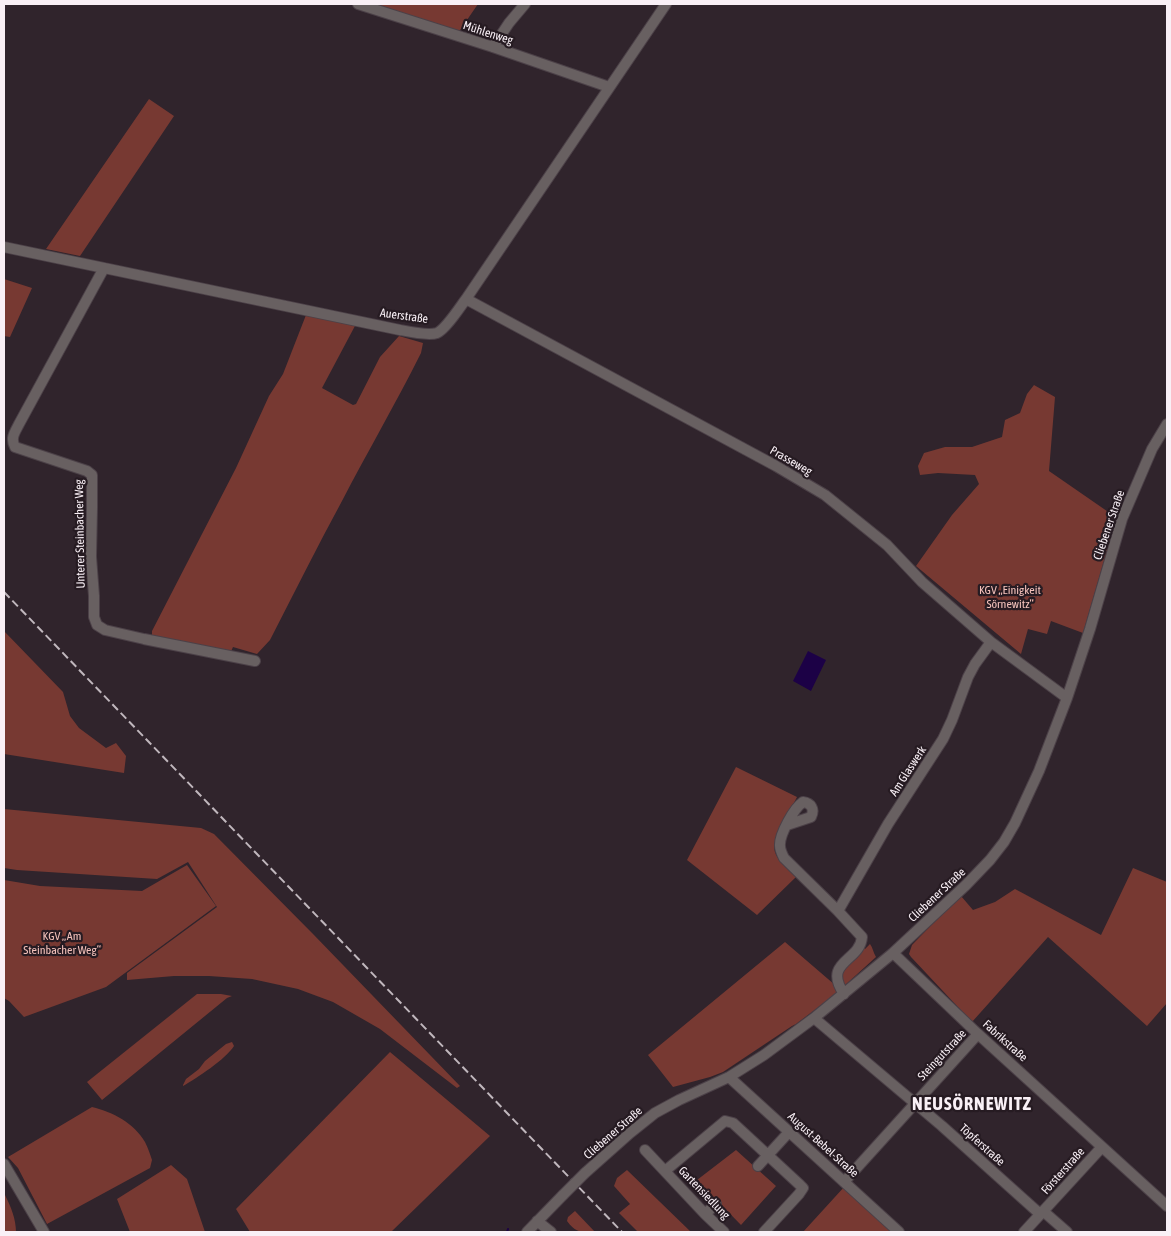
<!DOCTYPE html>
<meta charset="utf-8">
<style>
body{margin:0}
#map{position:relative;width:1171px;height:1236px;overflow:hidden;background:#30242c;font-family:"Asap Condensed",sans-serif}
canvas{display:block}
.frame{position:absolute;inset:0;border:5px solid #f9f0f6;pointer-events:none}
</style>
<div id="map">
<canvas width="1171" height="1236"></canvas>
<div class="frame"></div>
</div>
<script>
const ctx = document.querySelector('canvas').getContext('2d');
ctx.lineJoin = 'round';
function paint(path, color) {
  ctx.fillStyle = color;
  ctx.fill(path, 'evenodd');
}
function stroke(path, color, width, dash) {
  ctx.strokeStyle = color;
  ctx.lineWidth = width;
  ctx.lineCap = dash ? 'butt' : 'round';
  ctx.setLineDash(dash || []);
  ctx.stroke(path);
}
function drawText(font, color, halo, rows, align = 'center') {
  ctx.font = font + ' "Asap Condensed",sans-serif';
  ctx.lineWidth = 4.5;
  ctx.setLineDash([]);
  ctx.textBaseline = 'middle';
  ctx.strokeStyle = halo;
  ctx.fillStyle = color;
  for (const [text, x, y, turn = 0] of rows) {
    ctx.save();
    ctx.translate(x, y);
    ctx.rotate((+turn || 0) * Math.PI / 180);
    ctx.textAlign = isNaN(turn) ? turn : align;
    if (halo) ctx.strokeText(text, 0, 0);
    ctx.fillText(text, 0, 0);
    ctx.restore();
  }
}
const green = new Path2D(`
 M369 4H478L458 33Z
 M149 99 174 116 80 256 46 249Z
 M4 279 32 288 10 337 4 336Z
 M306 315 356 324 322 388 353 405 356 404 380 357 399 336 423 343 421 353C396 403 368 451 342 501 317 547 294 593 270 640L257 654 233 647 229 656 152 642V631L236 468 269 396 283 374Z
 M1034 385 1055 397 1049 471 1117 518 1110 540 1083 633 1051 621 1047 634 1028 629 1021 654 916 566 952 515 979 484 975 475 938 473 920 475 918 466 924 453 945 447H972L1002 437 1005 420 1020 413 1027 394Z
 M4 631 63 692 70 716 79 728 106 748 116 743 126 756 124 773 4 754Z
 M736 767 797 797C791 810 771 839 775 852 777 860 790 871 796 877L757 915 687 860Z
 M4 809 201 828 214 834 314 935 460 1086 457 1088 380 1029 333 1002 298 989 252 979 209 976H174L127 980V973L217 907 188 862 157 879 17 870 4 868Z
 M187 865 216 906 106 987 24 1017 9 1001 4 998V880L40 886 142 891Z
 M1133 868 1167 882V1003L1147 1026 1048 937 972 1022 911 957 909 954 912 945 945 911 961 896 973 910 995 902 1015 889 1101 935Z
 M785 942 835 985 837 993 796 1024 792 1026 723 1072 710 1077 673 1087 648 1055Z
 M870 944C873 948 873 952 876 957L843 987 839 975 863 947 865 949Z
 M197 994H221L232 996 227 998 102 1100 87 1082Z
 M232 1042 234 1046C226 1059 197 1078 183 1086V1085L186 1079 199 1069 205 1061 226 1044Z
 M390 1052 490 1136 391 1232H250L236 1209Z
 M92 1107C113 1112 134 1123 145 1142 148 1148 150 1154 152 1160L150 1168 47 1224 18 1168 8 1157Z
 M736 1150 776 1186 741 1225 697 1180Z
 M171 1165 187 1179 205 1232H130L117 1199Z
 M627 1170 691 1232H638L619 1213 630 1204 614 1186 617 1178Z
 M845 1186 896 1232H803Z
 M4 1195H5C11 1207 16 1219 16 1232H4Z
 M575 1211 595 1232H594C580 1232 576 1233 567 1221L568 1217Z`);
const water = new Path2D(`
 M808 651 826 660 811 691 793 681Z`);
const stream = new Path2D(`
 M507 1232 508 1229`);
const minor = new Path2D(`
 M358 4 493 47 609 87
 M493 47 509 23 525 4
 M4 247 400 330C410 332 428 336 437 333 446 329 460 307 466 299L666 4
 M104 268 19 424C15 432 10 438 15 447L87 471 92 475V508L91 557 94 596V617L97 625 105 630 144 639 255 661
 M466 299 776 466 825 495 887 545 922 582 991 642 1067 698
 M787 825 811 817C815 809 811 803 803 802 794 808 779 835 780 846 780 850 782 854 784 858L838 911 888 824 943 739 952 720 968 677 975 664 991 642
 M838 911 862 937C860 962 822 961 844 994
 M893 953 978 1034 1167 1206
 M814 1018 942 1126 1040 1214
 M729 1077 899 1232
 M645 1150 705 1214 724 1232
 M4 1164 44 1232
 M758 1166 789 1132
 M665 1171 725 1121 733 1123 800 1185 803 1188 799 1194 764 1232
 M585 1173 630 1133 655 1113 679 1100 729 1077 764 1055 814 1018 893 953 966 885 990 860 1004 842 1015 823 1039 771 1067 698 1090 629 1122 519 1152 449 1167 424
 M844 1182 978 1034
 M1043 1211 1067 1232
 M705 1214 716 1204
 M537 1221 551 1232
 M527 1232 563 1195
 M1024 1232 1102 1147`);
const rail = new Path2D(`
 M4 592 622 1232`);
const minorBridge = new Path2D(`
 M563 1195 585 1173`);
const streetNames = [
 ["Mühlenweg",488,33,18],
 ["Auerstraße",404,316,8],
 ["Prasseweg",791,461,30],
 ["Cliebener Straße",1109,525,-71],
 ["Unterer Steinbacher Weg",80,534,-91],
 ["Am Glaswerk",908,771,-57],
 ["Cliebener Straße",937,895,-43],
 ["Fabrikstraße",1005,1041,42],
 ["Steingutstraße",942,1055,-47],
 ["Cliebener Straße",613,1133,-41],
 ["August-Bebel-Straße",823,1145,42],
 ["Töpferstraße",982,1145,42],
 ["Försterstraße",1063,1171,-48],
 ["Gartensiedlung",704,1193,46]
];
const parkNames = [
 ["KGV „Einigkeit",1010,590],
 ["Sörnewitz“",1010,604],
 ["KGV „Am",62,936],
 ["Steinbacher Weg“",62,950]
];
const districtNames = [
 ["NEUSÖRNEWITZ",972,1104]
];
paint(green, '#773932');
paint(water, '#1c0146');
stroke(stream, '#1c0146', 2);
stroke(minor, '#4c4148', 12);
stroke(minor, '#686061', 10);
stroke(rail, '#c0b7bd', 2, [8, 4]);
stroke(minorBridge, '#4c4148', 12, []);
stroke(minorBridge, '#686061', 10);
drawText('12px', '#f9f0f6', '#261b22', streetNames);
drawText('12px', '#f5c3bc', '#261b22', parkNames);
ctx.letterSpacing = '1px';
drawText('bold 18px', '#f9f0f6', '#261b22', districtNames);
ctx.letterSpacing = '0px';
</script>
